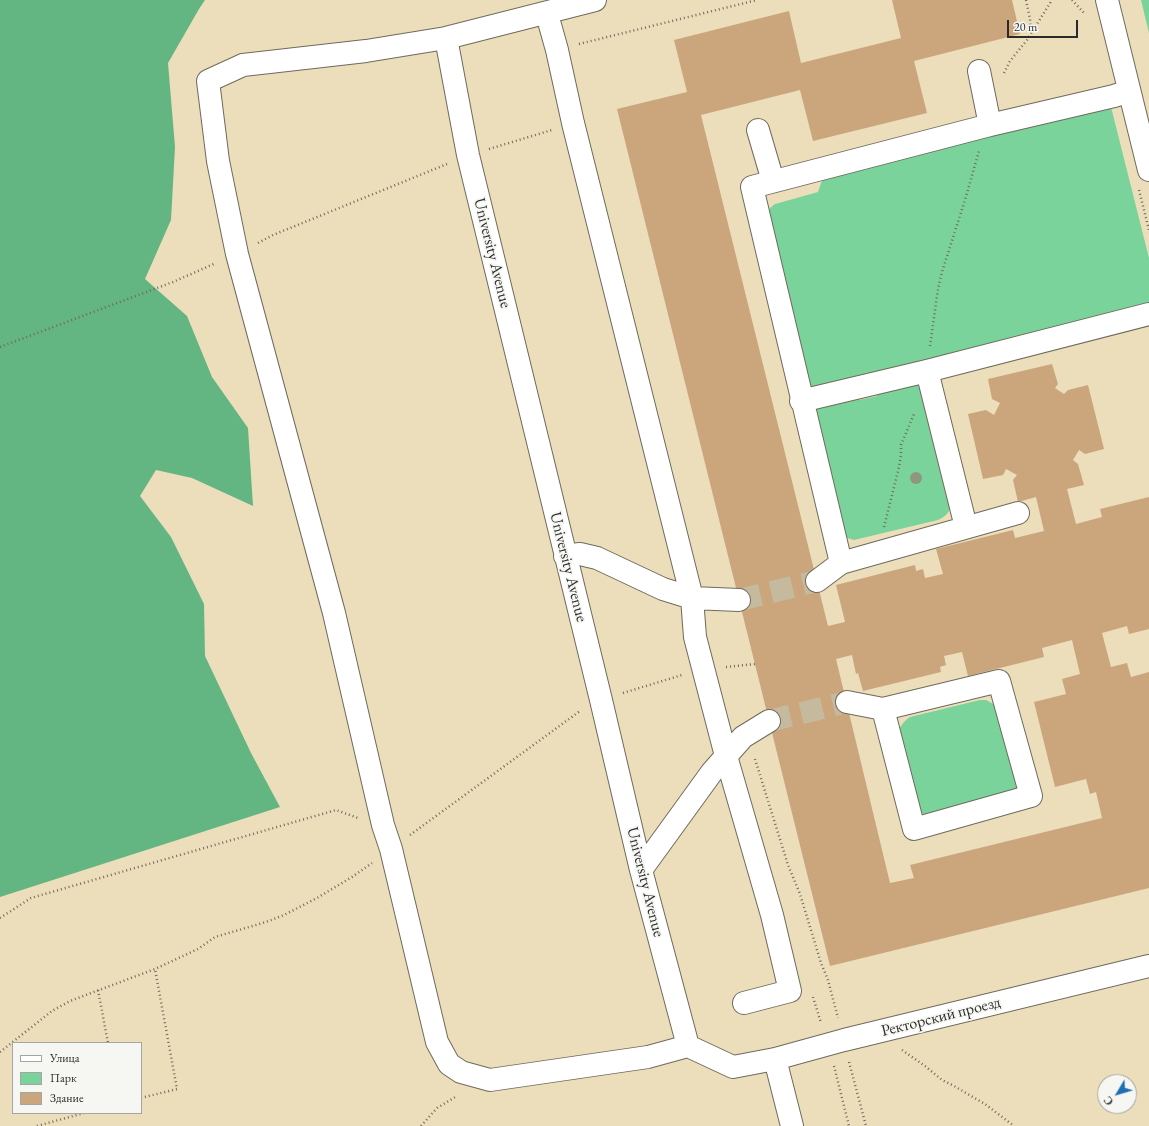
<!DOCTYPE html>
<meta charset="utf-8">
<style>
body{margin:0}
#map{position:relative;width:1149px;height:1126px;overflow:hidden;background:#ecdebb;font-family:"EB Garamond",serif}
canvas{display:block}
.legend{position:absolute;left:12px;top:1042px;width:130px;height:72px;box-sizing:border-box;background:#f6f6f2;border:1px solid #a5a5a2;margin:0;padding:5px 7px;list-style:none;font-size:12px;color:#2b2b2b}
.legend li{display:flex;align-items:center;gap:8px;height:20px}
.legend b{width:20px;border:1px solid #a5a5a2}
.north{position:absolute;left:1097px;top:1074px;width:40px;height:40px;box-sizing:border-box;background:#f6f6f2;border:1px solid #a5a5a2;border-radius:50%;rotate:232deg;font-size:11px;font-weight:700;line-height:16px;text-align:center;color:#2b2b2b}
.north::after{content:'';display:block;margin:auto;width:14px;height:18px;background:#1f6fb2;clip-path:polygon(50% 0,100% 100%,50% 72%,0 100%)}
.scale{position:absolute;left:1007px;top:20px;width:71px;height:18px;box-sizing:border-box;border:2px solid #2b2b2b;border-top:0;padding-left:5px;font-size:12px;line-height:14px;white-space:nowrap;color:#2b2b2b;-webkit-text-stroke:3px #f6f6f2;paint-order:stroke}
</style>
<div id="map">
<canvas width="1149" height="1126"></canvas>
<ul class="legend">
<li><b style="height:5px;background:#fff"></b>Улица</li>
<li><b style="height:11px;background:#7ad39a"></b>Парк</li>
<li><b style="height:11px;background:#cba57c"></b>Здание</li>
</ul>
<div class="north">С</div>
<div class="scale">20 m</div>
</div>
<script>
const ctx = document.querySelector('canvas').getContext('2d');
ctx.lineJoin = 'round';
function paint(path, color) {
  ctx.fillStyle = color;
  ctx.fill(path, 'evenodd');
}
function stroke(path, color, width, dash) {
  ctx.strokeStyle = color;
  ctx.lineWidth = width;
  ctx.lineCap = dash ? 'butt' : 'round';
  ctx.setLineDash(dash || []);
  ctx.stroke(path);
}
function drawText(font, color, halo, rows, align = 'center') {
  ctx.font = font + ' "EB Garamond",serif';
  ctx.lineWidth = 3.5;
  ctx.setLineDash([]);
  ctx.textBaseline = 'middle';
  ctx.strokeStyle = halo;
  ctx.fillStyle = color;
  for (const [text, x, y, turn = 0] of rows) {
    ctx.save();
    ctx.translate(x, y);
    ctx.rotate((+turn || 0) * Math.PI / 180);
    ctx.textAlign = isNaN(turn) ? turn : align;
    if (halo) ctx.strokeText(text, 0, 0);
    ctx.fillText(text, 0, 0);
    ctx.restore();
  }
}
const green = new Path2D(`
 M1141 0H1149V33Z
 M1111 107 1149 258V308L810 389 766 216 770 208 775 204 818 192 821 183 825 176Z
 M919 383 951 506C949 513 945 517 938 520L854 540 844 537 815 410 817 408 857 395 859 400 877 396V390Z
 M980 700H986L997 706 1019 783 1018 790 928 816 919 812 898 732C901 725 904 721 910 717Z`);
const forest = new Path2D(`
 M0 0H205L199 9 168 63 175 147 171 220 145 279 187 316 212 377 248 428 253 506 192 478 156 470 140 496 171 537 204 604 205 656 251 753 280 807 0 897Z`);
const building = new Path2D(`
 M892 0H1012L1020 34 914 61 927 113 813 141 800 90 701 115 828 626 845 622 836 585 915 565 916 571 923 569 925 578 943 574 936 549 1013 530 1015 538 1044 531 1036 497 1018 502 1013 480 1017 475 1006 469 1003 475 983 479 968 414 986 410 994 415 1000 403 992 399 988 379 1052 364 1058 384 1055 388 1064 394 1068 390 1088 385 1104 449 1085 454 1079 450 1073 460 1078 464 1084 485 1067 489 1076 524 1102 517 1100 509 1149 497V629L1129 634 1127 626 1102 633 1111 667 1127 663 1131 677 1149 672V888L830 966 617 109 687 92 674 40 789 11 801 63 901 38ZM1072 640 1080 674 1062 679 1066 694 1034 702 1055 787 1086 779 1090 794 1096 792 1102 818 910 865 914 878 890 883 836 659 852 655 856 674 858 673 863 691 941 672 940 667 946 665 944 656 962 652 968 676 1044 657 1042 648Z`);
const minorTunnel = new Path2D(`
 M739 600 817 581
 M769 721 847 702`);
const path = new Path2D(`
 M1026 0 1030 19 1031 31
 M1072 0 1085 14
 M579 44 757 0
 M1004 73 1010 61 1027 40 1052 0
 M489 149 552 130
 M1139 190 1149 230
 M258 243 273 235 447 164
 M930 346 938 289 942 272 965 200 979 151
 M0 347 173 282 216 263
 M884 527 899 467 901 455V445L914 414
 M726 667 755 664
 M623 693 682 675
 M755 759 788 865 800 894 821 963 828 980 838 1018
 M410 835 580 711
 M0 918 31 898 336 810 358 818
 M98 990 108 1043
 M813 997 821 1023
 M902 1050 925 1066 942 1080 954 1086 985 1104 1014 1126
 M0 1052 52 1011 70 1001 155 969 198 949 215 937 266 922 284 915 317 898 352 877 372 863
 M849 1062 866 1126
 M834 1066 849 1126
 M141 1098 177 1089 155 969
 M37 1126 84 1113
 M421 1126 437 1108 457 1096`);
const minor = new Path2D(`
 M595 0 446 38 366 51 243 65 208 81 218 161 237 254 334 613 383 825 391 849 437 1042 449 1064 461 1072 490 1080 648 1057 688 1046
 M1107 0 1149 170
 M550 25 557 50 573 123 692 598 695 637 726 756 772 915 790 991 744 1003
 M446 38 468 155 601 700 641 870 688 1046 733 1067 775 1059 844 1040 1149 966
 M979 71 990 125
 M758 130 773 181
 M927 371 966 527
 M801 401 927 371 1149 314
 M565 556 580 554 597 558 663 589 692 598 739 600
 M841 563 1018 513
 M817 581 841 563 752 187 990 125 1114 96 1129 91
 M847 702 883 709 999 681 1031 796 914 829 883 709
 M641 870 712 772 743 737 769 721
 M775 1059 792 1126`);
const trees = [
 [916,478]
];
const streetNames = [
 ["University Avenue",492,253,76],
 ["University Avenue",568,567,76],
 ["University Avenue",645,882,76],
 ["Ректорский проезд",941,1017,-14]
];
paint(green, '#7ad39a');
paint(forest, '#63b582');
paint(building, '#cba57c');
stroke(minorTunnel, '#c5ba9e', 22, [22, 11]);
stroke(minor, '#6f6a5d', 24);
stroke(path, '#6f6a5d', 2.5, [1, 3]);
stroke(minor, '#fff', 22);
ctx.fillStyle = '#8f977e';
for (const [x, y] of trees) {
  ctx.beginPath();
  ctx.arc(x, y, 6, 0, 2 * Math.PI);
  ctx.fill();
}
drawText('16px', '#2b2b2b', '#f6f6f2', streetNames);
</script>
